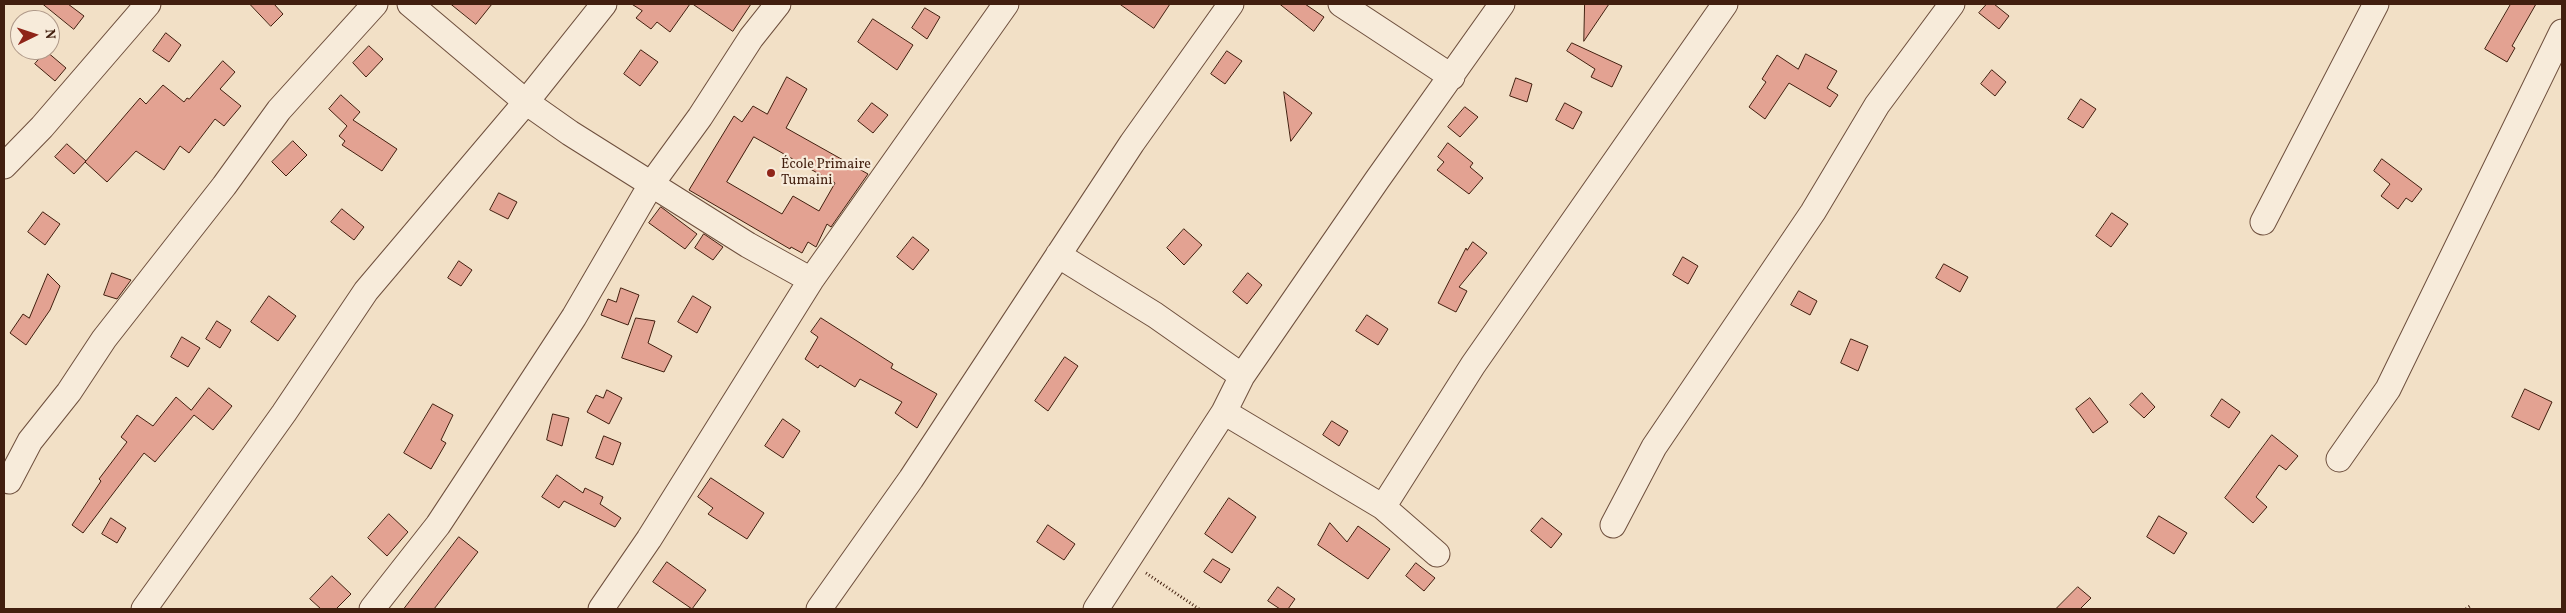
<!DOCTYPE html>
<meta charset="utf-8">
<style>
body{margin:0}
#map{position:relative;width:2566px;height:613px;overflow:hidden;background:#f2e0c6;font-family:Vollkorn,serif}
canvas{display:block}
.frame{position:absolute;inset:0;border:5px solid #421f0f;pointer-events:none}
.north{position:absolute;left:10px;top:10px;width:50px;height:50px;box-sizing:border-box;background:#f7ebda;border:1px solid #af9989;border-radius:50%;rotate:86deg;font-size:14px;font-weight:700;line-height:20px;text-align:center;color:#421f0f}
.north::after{content:'';display:block;margin:auto;width:18px;height:22px;background:#8f2418;clip-path:polygon(50% 0,100% 100%,50% 72%,0 100%)}
</style>
<div id="map">
<canvas width="2566" height="613"></canvas>
<div class="frame"></div>
<div class="north">N</div>
</div>
<script>
const ctx = document.querySelector('canvas').getContext('2d');
ctx.lineJoin = 'round';
function paint(path, color) {
  ctx.fillStyle = color;
  ctx.fill(path, 'evenodd');
}
function stroke(path, color, width, dash) {
  ctx.strokeStyle = color;
  ctx.lineWidth = width;
  ctx.lineCap = dash ? 'butt' : 'round';
  ctx.setLineDash(dash || []);
  ctx.stroke(path);
}
function drawText(font, color, halo, rows, align = 'center') {
  ctx.font = font + ' Vollkorn,serif';
  ctx.lineWidth = 4.5;
  ctx.setLineDash([]);
  ctx.textBaseline = 'middle';
  ctx.strokeStyle = halo;
  ctx.fillStyle = color;
  for (const [text, x, y, turn = 0] of rows) {
    ctx.save();
    ctx.translate(x, y);
    ctx.rotate((+turn || 0) * Math.PI / 180);
    ctx.textAlign = isNaN(turn) ? turn : align;
    if (halo) ctx.strokeText(text, 0, 0);
    ctx.fillText(text, 0, 0);
    ctx.restore();
  }
}
const building = new Path2D(`
 M43 4H68L84 16 74 29Z
 M250 4H274L283 14 271 26Z
 M451 4H492L476 24Z
 M632 4H690L670 32 657 22 651 29 636 18 642 11Z
 M693 4H751L733 31Z
 M1120 4H1170L1154 28Z
 M1280 4H1305L1324 17 1314 31Z
 M1585 4H1609L1584 41Z
 M1987 4H1994L2009 16 1999 29 1979 13Z
 M2511 4H2536L2512 46 2515 48 2507 62 2485 49Z
 M925 8 940 17 927 39 912 28Z
 M873 19 913 45 897 70 858 42Z
 M166 33 181 45 169 62 153 51Z
 M1572 43 1622 66 1612 87 1591 77 1595 69 1567 51Z
 M369 46 383 59 366 77 353 63Z
 M641 50 658 62 640 86 624 74Z
 M46 51 66 68 55 81 35 64Z
 M1227 51 1242 61 1225 84 1211 74Z
 M1806 54 1837 71 1827 88 1838 95 1830 107 1789 83 1765 119 1749 107 1766 82 1762 79 1777 55 1798 69Z
 M223 61 235 72 220 89 241 106 224 126 215 119 189 153 180 146 164 170 136 151 107 182 85 162 140 98 146 104 163 85 184 102 187 98 189 99Z
 M1992 70 2006 82 1995 96 1981 84Z
 M787 77 807 89 786 128 868 174 831 227 827 224 816 247 808 242 802 253 791 247 790 249 689 190 734 116 742 122 753 106 767 114ZM754 137 835 183 819 211 793 196 782 214 727 182Z
 M1516 78 1532 84 1527 102 1510 96Z
 M1284 92 1312 113 1291 141Z
 M341 95 360 112 353 120 397 149 382 171 342 145 345 141 339 136 347 126 329 109Z
 M2081 99 2096 109 2083 128 2068 119Z
 M872 103 888 115 873 133 858 121Z
 M1565 103 1582 112 1573 129 1556 120Z
 M1465 107 1478 117 1460 137 1448 127Z
 M293 141 307 155 286 176 272 162Z
 M1448 143 1473 163 1470 167 1483 178 1469 194 1437 170 1444 162 1438 157Z
 M67 144 86 161 74 174 55 157Z
 M2382 159 2422 189 2412 202 2406 198 2398 209 2381 196 2390 184 2374 171Z
 M499 193 517 202 508 219 490 210Z
 M661 207 697 234 685 249 649 223Z
 M342 209 364 227 354 240 331 222Z
 M43 212 60 224 45 245 28 232Z
 M2112 213 2128 224 2111 247 2096 236Z
 M1184 229 1202 245 1184 265 1167 248Z
 M704 234 723 247 713 260 695 248Z
 M913 237 929 250 913 270 897 257Z
 M1473 242 1487 253 1459 287 1467 291 1456 312 1438 303 1466 248 1467 250Z
 M1683 257 1698 266 1688 284 1673 275Z
 M459 261 472 270 461 286 448 278Z
 M1944 264 1968 277 1960 292 1936 278Z
 M112 273 131 280 117 299 104 295Z
 M1248 273 1262 285 1247 304 1233 292Z
 M48 274 60 286 50 310 26 345 10 333 23 314 29 318Z
 M621 288 639 295 628 325 601 315 608 299 616 302Z
 M1799 291 1817 301 1810 315 1791 305Z
 M269 296 296 316 278 341 251 322Z
 M693 296 711 307 697 333 678 322Z
 M1367 315 1388 329 1378 345 1356 331Z
 M636 318 655 321 648 343 672 356 664 372 622 358Z
 M821 318 893 364 891 368 937 394 917 428 895 413 902 402 860 379 855 387 820 365 818 368 805 359 818 337 811 332Z
 M217 321 231 330 220 348 206 339Z
 M182 337 200 348 188 367 171 357Z
 M1851 339 1868 346 1858 371 1841 363Z
 M1065 357 1078 366 1048 411 1035 401Z
 M209 388 232 406 213 430 194 415 155 462 144 453 83 533 72 525 101 481 99 479 127 442 121 437 137 415 153 426 176 397 191 410Z
 M2525 389 2552 402 2539 430 2512 417Z
 M607 390 622 398 609 424 587 412 596 395 603 398Z
 M2142 393 2155 407 2144 418 2130 405Z
 M2090 398 2108 422 2093 433 2076 409Z
 M2222 399 2240 412 2229 428 2211 416Z
 M433 404 453 415 441 440 446 443 431 469 404 453Z
 M553 414 569 418 562 446 547 440Z
 M783 419 800 431 783 458 765 446Z
 M1332 421 1348 431 1339 446 1323 435Z
 M2272 435 2298 456 2286 470 2279 465 2256 497 2267 507 2253 523 2225 498Z
 M604 436 621 443 613 465 596 458Z
 M557 475 583 493 585 488 603 497 600 504 621 518 615 527 564 501 559 508 542 497Z
 M711 478 764 513 747 539 708 514 713 508 698 497Z
 M1229 498 1256 517 1232 553 1205 534Z
 M389 514 408 532 387 556 368 538Z
 M2159 516 2187 533 2174 554 2147 537Z
 M111 518 126 528 117 543 102 534Z
 M1542 518 1562 534 1551 548 1531 531Z
 M1330 523 1347 542 1358 526 1390 549 1368 579 1318 545Z
 M1048 525 1075 544 1064 560 1037 542Z
 M459 537 478 552 434 609H404Z
 M1213 559 1230 569 1221 583 1204 572Z
 M667 562 706 590 692 609 653 582Z
 M1416 563 1435 578 1424 591 1406 576Z
 M332 576 351 594 336 609H321L310 599Z
 M1278 587 1295 599 1288 609H1280L1268 601Z
 M2078 587 2091 598 2080 609H2056Z`);
const path = new Path2D(`
 M1146 573 1199 609
 M2466 609 2470 606`);
const street = new Path2D(`
 M410 4 526 102 570 133 748 245 811 280
 M1341 4 1452 77
 M4 166 42 127 148 4
 M2263 222 2376 4
 M1058 255 1155 315 1242 376
 M1224 412 1383 507 1437 554
 M2339 459 2388 389 2562 32
 M9 481 30 441 69 392 104 339 224 186 279 110 375 4
 M1383 507 1473 365 1725 4
 M1613 525 1654 447 1813 212 1877 105 1952 4
 M144 609 284 413 366 291 526 102 604 4
 M372 609 438 525 465 484 574 317 652 183 700 117 751 38 778 4
 M601 609 649 539 811 280 1006 4
 M819 609 911 479 1132 143 1231 4
 M1096 609 1224 412 1242 376 1377 180 1502 4`);
const markers = [
 [771,173,5,"#8f2418"]
];
const poiNames = [
 ["École Primaire",781,165],
 ["Tumaini",781,181]
];
paint(building, '#e3a292');
stroke(building, '#421f0f', 1);
stroke(street, '#6e4f3d', 27);
stroke(path, '#421f0f', 3, [1, 2.5]);
stroke(street, '#f7ebda', 25);
for (const [x, y, r, color] of markers) {
  const dot = new Path2D();
  dot.arc(x, y, r, 0, 2 * Math.PI);
  ctx.fillStyle = color;
  ctx.fill(dot);
  stroke(dot, '#f7ebda', 2);
}
drawText('14px', '#421f0f', '#f7ebda', poiNames, 'left');
</script>
